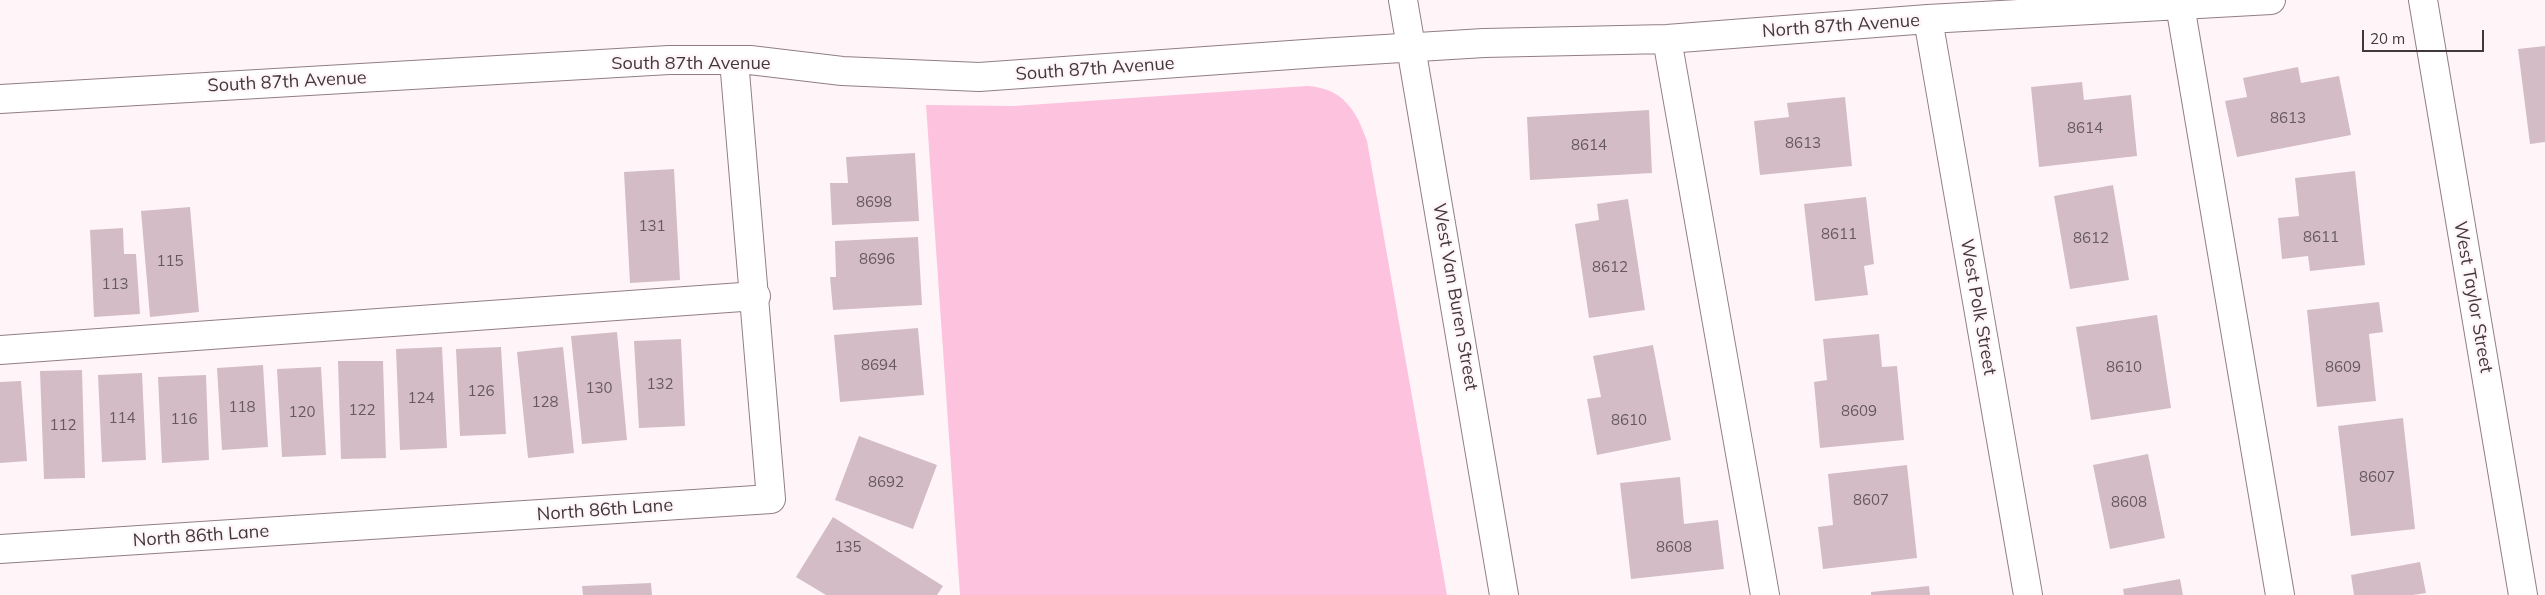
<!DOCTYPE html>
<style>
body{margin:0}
#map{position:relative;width:2545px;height:595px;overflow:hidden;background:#fff5f9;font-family:Mulish,sans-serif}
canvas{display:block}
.scale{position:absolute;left:2362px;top:30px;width:122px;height:22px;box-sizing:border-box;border:2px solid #41383c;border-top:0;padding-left:6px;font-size:15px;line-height:18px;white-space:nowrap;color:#41383c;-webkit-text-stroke:4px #fff5f9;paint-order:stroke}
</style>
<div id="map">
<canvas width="2545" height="595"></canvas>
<div class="scale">20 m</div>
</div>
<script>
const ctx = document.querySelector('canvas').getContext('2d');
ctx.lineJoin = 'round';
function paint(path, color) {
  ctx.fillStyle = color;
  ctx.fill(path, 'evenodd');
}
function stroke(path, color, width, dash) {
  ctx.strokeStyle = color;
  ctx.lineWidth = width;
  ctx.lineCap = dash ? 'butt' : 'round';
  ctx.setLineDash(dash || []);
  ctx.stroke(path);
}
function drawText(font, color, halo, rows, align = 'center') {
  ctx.font = font + ' Mulish,sans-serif';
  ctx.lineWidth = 4.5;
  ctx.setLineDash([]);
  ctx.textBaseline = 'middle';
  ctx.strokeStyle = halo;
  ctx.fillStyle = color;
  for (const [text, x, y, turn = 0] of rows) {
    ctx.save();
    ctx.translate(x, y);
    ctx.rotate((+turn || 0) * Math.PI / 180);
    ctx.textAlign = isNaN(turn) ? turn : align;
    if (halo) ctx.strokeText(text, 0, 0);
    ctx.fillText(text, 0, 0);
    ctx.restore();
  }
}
const green = new Path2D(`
 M1307 86C1343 88 1356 110 1367 141L1447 595H960L926 105 1014 106Z`);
const building = new Path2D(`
 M2545 46V142L2530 144 2518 49Z
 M2298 67 2301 83 2339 76 2351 135 2237 157 2225 101 2247 97 2243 78Z
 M2082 82 2084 100 2131 95 2137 156 2039 167 2031 87Z
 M1845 97 1852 166 1760 175 1754 121 1789 117 1787 103Z
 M1649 110 1652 173 1530 180 1527 117Z
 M915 153 919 221 832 225 830 183H848L846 157Z
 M674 169 680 280 630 283 624 172Z
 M2355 171 2365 265 2310 271 2308 256 2282 259 2278 218 2299 216 2295 178Z
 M2113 185 2129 280 2070 289 2054 196Z
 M1866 197 1874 264 1864 266 1868 295 1815 301 1804 204Z
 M1628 199 1645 310 1589 318 1575 224 1599 220 1597 204Z
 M190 207 199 312 150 317 141 211Z
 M123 228 124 254H136L140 314 94 317 90 230Z
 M918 237 922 305 833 310 830 277H836L835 241Z
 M2379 302 2383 332 2369 334 2376 401 2317 407 2307 310Z
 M2157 315 2171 408 2091 420 2076 327Z
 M918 328 924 395 840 402 834 335Z
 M617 332 627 440 582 444 571 336Z
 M1879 334 1882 367 1897 366 1904 440 1820 448 1814 382 1827 380 1823 339Z
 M681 339 685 426 639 428 634 341Z
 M1653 345 1671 440 1597 455 1587 399 1601 397 1593 356Z
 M442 347 447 448 400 450 396 349Z
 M501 347 506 434 460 436 456 349Z
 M563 347 574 453 528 458 517 352Z
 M338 361H383L386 458 341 459Z
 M263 365 268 447 222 450 217 368Z
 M321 367 326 455 282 457 277 369Z
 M82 370 85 478 44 479 40 371Z
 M142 373 146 460 102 462 98 375Z
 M206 375 209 460 162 463 158 377Z
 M21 381 27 461 0 463V382Z
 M2403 418 2415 529 2351 536 2338 426Z
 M859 436 937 465 913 529 835 500Z
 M2148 454 2165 538 2110 549 2093 465Z
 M1907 465 1917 558 1823 569 1818 527 1833 525 1828 474Z
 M1680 477 1684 524 1718 520 1724 569 1631 579 1620 483Z
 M833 517 943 586 937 595H826L796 577Z
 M2420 562 2426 593 2413 595H2354L2351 575Z
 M2180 579 2183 595H2124L2123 589Z
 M651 583 652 595H583L582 586Z
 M1929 586 1930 595H1871V592Z`);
const minor = new Path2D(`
 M2423 0 2523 595
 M2180 5 2280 595
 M1928 19 2028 595
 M1667 39 1765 595
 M0 99 669 60H750L842 71 979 77 1319 53 1484 43 1667 39 1928 19 2271 0
 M0 350 756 296
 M0 549 771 499 734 60`);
const major = new Path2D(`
 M1403 0 1504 595`);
const numberNames = [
 ["8613",2288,118],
 ["8614",2085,128],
 ["8613",1803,143],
 ["8614",1589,145],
 ["8698",874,202],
 ["131",652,226],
 ["8611",1839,234],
 ["8611",2321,237],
 ["8612",2091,238],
 ["8696",877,259],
 ["115",170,261],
 ["8612",1610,267],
 ["113",115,284],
 ["8694",879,365],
 ["8610",2124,367],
 ["8609",2343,367],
 ["132",660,384],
 ["130",599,388],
 ["126",481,391],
 ["124",421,398],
 ["128",545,402],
 ["118",242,407],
 ["122",362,410],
 ["8609",1859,411],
 ["120",302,412],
 ["114",122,418],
 ["116",184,419],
 ["8610",1629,420],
 ["112",63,425],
 ["8607",2377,477],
 ["8692",886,482],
 ["8607",1871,500],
 ["8608",2129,502],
 ["135",848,547],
 ["8608",1674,547]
];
const streetNames = [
 ["North 87th Avenue",1841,26,-4],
 ["South 87th Avenue",691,64],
 ["South 87th Avenue",1095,69,-4],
 ["South 87th Avenue",287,82,-3],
 ["West Van Buren Street",1455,297,80],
 ["West Taylor Street",2473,297,80],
 ["West Polk Street",1978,307,80],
 ["North 86th Lane",605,510,-4],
 ["North 86th Lane",201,536,-4]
];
paint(green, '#fdc2dd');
paint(building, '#d3bcc6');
stroke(minor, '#927d87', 30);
stroke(major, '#927d87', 30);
stroke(minor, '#fff', 28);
stroke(major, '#fff', 28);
drawText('15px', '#66595e', null, numberNames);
drawText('18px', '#41383c', '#fff5f9', streetNames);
</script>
